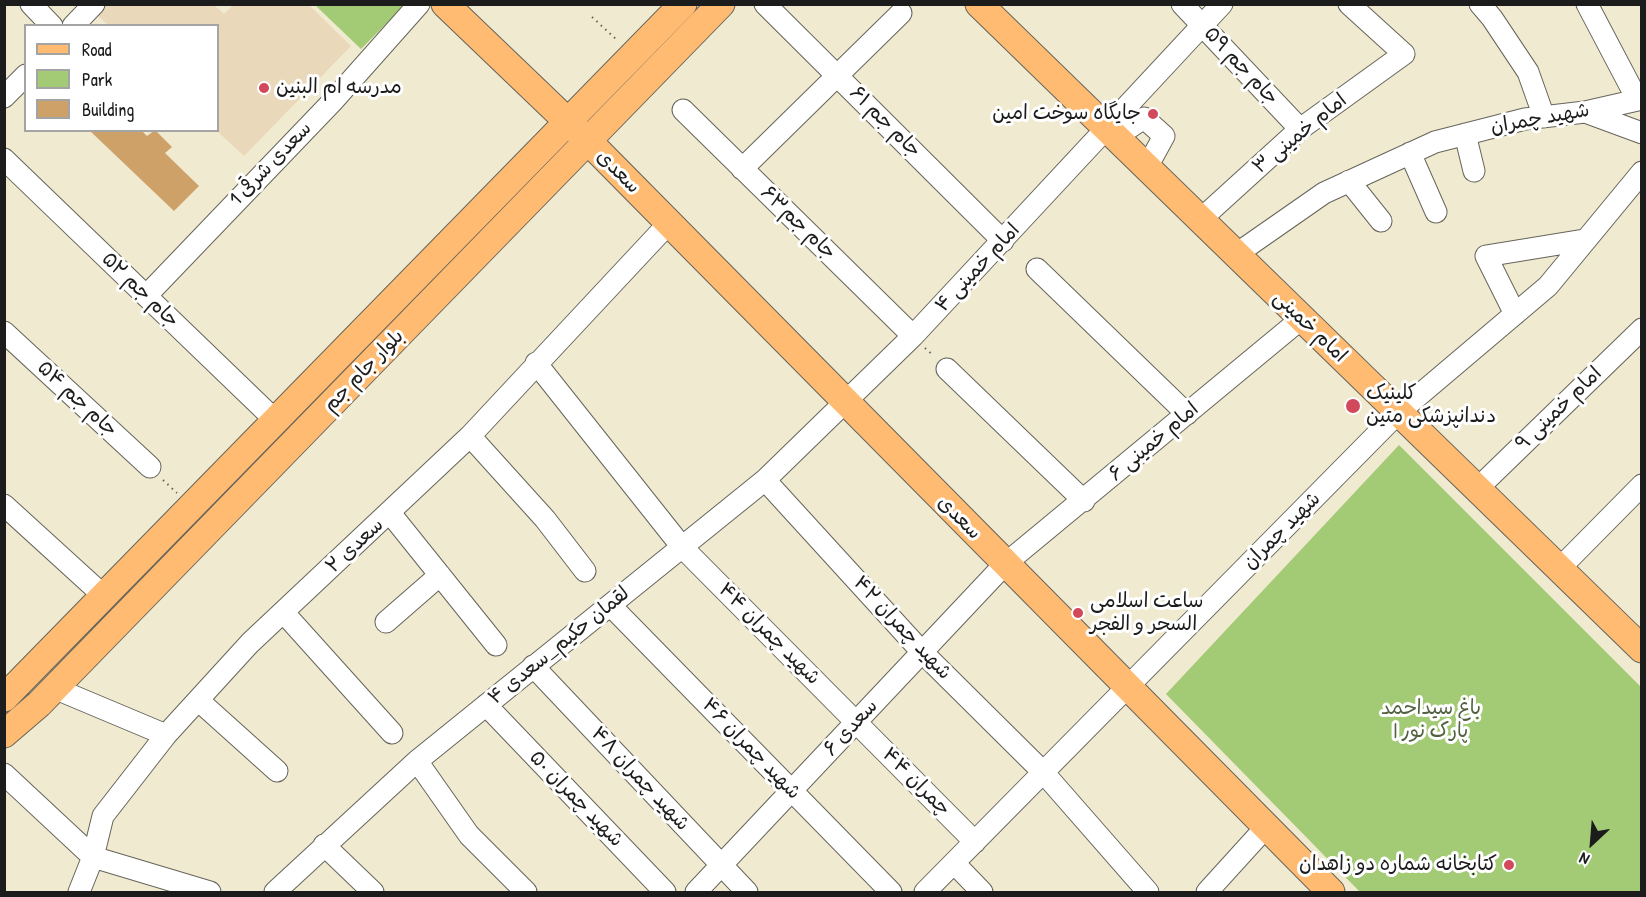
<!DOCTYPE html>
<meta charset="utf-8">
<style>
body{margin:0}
#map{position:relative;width:1646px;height:897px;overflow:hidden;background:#f0ead0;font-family:"Patrick Hand",sans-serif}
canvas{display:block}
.frame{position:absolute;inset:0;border:6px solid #1c1c1c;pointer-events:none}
.legend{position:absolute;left:24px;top:24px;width:195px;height:108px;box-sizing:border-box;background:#fff;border:2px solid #a4a4a4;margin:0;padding:8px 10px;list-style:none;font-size:18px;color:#1c1c1c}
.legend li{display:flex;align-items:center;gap:12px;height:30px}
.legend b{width:30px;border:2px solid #a4a4a4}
.north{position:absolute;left:1562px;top:813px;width:60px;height:60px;-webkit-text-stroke:4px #fff;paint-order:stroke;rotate:206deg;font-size:16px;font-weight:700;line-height:24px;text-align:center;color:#1c1c1c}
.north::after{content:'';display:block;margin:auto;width:21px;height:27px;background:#1c1c1c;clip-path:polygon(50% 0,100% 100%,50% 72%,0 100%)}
</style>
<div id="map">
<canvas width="1646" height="897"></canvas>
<div class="frame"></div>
<ul class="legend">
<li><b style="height:8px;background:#ffbb71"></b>Road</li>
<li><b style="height:16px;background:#a3ca75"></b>Park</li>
<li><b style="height:16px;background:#cea169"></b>Building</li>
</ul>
<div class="north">N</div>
</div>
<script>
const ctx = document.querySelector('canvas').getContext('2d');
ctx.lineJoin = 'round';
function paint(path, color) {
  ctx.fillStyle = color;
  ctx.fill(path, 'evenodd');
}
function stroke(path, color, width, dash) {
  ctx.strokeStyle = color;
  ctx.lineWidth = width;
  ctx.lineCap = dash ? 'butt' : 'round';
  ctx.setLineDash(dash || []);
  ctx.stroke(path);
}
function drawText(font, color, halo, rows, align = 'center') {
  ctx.font = font + ' "Patrick Hand","Playpen Sans Arabic",sans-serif';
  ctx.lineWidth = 6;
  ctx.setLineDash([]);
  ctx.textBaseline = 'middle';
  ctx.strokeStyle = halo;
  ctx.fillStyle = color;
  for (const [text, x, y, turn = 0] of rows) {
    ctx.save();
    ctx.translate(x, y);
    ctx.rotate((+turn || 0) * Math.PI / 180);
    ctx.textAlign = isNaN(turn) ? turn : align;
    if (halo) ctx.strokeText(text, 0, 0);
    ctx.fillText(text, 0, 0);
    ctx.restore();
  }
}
const built = new Path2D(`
 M103 4 214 5 224 14 233 5H309L351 46 244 156 217 131 218 26 108 25 95 13Z`);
const green = new Path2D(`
 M315 5H405L361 49Z
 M1399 445 1641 687V892H1360L1166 694Z`);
const building = new Path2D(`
 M89 130H141L147 136 155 130 172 147 165 153 199 186 174 211Z`);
const path = new Path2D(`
 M592 17 618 41
 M925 348 934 356
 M163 480 177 493`);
const minor = new Path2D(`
 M31 4 52 26
 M765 4 1003 241
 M1182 4 1300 129
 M1480 4 1492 18 1528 72 1544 117
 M1587 4 1637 99
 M73 26 94 4
 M4 97 26 75
 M683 110 913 336
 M1585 112 1642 133
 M1465 134 1474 171
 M1114 138 1144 118 1164 136 1146 169
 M1410 153 1436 212
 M4 159 276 421
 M742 169 901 13
 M1349 181 1381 221
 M1200 220 1300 129 1404 54 1349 4
 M1235 255 1324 193 1435 142 1525 119 1585 112 1642 99
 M1037 269 1187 414
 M146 296 332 102 419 4
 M1515 314 1486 256 1584 240
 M4 332 150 467
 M536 363 682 547 975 842
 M947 369 1084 501
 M470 436 545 519 585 571
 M765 480 922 652 1043 772 1148 892
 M1477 489 1642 329
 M4 505 105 597
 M390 513 496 645
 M1559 569 1642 485
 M610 605 891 892
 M284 613 392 733
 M386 622 440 575
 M533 666 747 892
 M54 688 166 735
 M198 700 277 771
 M486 705 665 892
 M417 761 469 835 526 892
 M4 774 93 857 210 892
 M324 845 373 892
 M954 863 982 892
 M79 892 93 857 103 816 166 735 250 643 470 436 669 223
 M275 892 417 761 765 480 913 336 1222 4
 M696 892 1005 564 1301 319
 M925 892 1398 413 1548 286 1642 172
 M1207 892 1266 827`);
const major = new Path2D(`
 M445 4 588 141 1331 892
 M979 4 1642 649
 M4 698 683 4
 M4 734 39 704 721 4`);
const markers = [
 [264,88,6,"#d1495b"],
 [1153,114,6,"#d1495b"],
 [1353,406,8,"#d1495b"],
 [1078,613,6,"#d1495b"],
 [1509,865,6,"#d1495b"]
];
const streetNames = [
 ["جام جم ۵۹",1241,66,47],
 ["شهید چمران",1540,119,-10],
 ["جام جم ۶۱",885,122,45],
 ["امام خمینی ۳",1300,134,-39],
 ["سعدی شرقی 1",271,164,-46],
 ["سعدی",618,172,45],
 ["جام جم۶۳",798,223,44],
 ["امام خمینی ۴",978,268,-47],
 ["جام جم ۵۲",140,290,44],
 ["امام خمینی",1310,327,44],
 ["بلوار جام جم",364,371,-46],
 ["جام جم ۵۴",77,399,43],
 ["امام خمینی ۹",1559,409,-44],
 ["امام خمینی ۶",1154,442,-40],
 ["سعدی",959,518,45],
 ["شهید چمران",1282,531,-45],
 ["سعدی ۲",355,546,-43],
 ["شهید چمران ۴۲",902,628,47],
 ["شهید چمران ۴۴",769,634,45],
 ["لقمان حکیم_سعدی ۴",559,646,-39],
 ["سعدی ۶",851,728,-47],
 ["شهید چمران ۴۶",751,749,46],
 ["شهید چمران ۴۸",640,779,47],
 ["چمران ۴۴",916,782,45],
 ["شهید چمران ۵۰",576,799,46]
];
const poiNames = [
 ["مدرسه ام البنین",276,88],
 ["جایگاه سوخت امین",1141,114,"right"],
 ["کلینیک",1366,394],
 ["دندانپزشکی متین",1366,417],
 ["ساعت اسلامی",1090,602],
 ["السحر و الفجر",1090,625],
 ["کتابخانه شماره دو زاهدان",1497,865,"right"]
];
const parkNames = [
 ["باغ سیداحمد",1431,709],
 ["| پارک نور",1431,732]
];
paint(built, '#ead8ba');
paint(green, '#a3ca75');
paint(building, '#cea169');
stroke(minor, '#66645b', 23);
stroke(major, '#66645b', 29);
stroke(path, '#66645b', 2, [1.5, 4.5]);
stroke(minor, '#fff', 21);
stroke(major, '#ffbb71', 27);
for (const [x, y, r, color] of markers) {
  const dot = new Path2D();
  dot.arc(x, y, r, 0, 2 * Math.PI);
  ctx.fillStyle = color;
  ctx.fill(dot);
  stroke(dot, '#fff', 2);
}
drawText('20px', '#1c1c1c', '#fff', streetNames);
drawText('20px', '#1c1c1c', '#fff', poiNames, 'left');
drawText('20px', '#526240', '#fff', parkNames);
</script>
